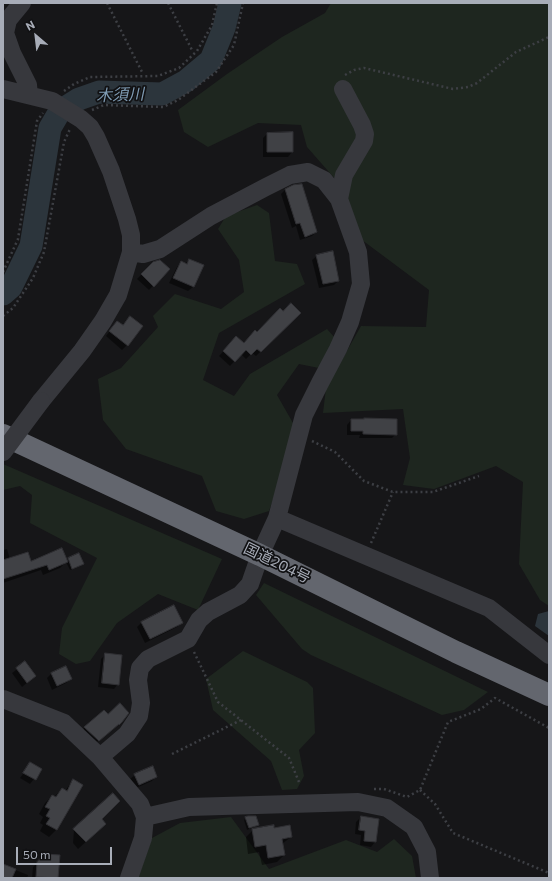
<!DOCTYPE html>
<meta charset="utf-8">
<style>
body{margin:0}
#map{position:relative;width:552px;height:881px;overflow:hidden;background:#161618;font-family:Commissioner,sans-serif}
canvas{display:block}
.frame{position:absolute;inset:0;border:4px solid #a8adb8;pointer-events:none}
.north{position:absolute;left:16px;top:16px;width:40px;height:40px;-webkit-text-stroke:3px #111113;paint-order:stroke;rotate:332deg;font-size:11px;font-weight:700;line-height:16px;text-align:center;color:#a8adb8}
.north::after{content:'';display:block;margin:auto;width:14px;height:18px;background:#a8adb8;clip-path:polygon(50% 0,100% 100%,50% 72%,0 100%)}
.scale{position:absolute;left:16px;top:847px;width:96px;height:18px;box-sizing:border-box;border:2px solid #a8adb8;border-top:0;padding-left:5px;font-size:12px;line-height:14px;white-space:nowrap;color:#a8adb8;-webkit-text-stroke:3px #111113;paint-order:stroke}
</style>
<div id="map">
<canvas width="552" height="881"></canvas>
<div class="frame"></div>
<div class="north">N</div>
<div class="scale">50 m</div>
</div>
<script>
const ctx = document.querySelector('canvas').getContext('2d');
ctx.lineJoin = 'round';
function paint(path, color) {
  ctx.fillStyle = color;
  ctx.fill(path, 'evenodd');
}
function stroke(path, color, width, dash) {
  ctx.strokeStyle = color;
  ctx.lineWidth = width;
  ctx.lineCap = dash ? 'butt' : 'round';
  ctx.setLineDash(dash || []);
  ctx.stroke(path);
}
function drawText(font, color, halo, rows, align = 'center') {
  ctx.font = font + ' Commissioner,"Noto Sans JP",sans-serif';
  ctx.lineWidth = 3.5;
  ctx.setLineDash([]);
  ctx.textBaseline = 'middle';
  ctx.strokeStyle = halo;
  ctx.fillStyle = color;
  for (const [text, x, y, turn = 0] of rows) {
    ctx.save();
    ctx.translate(x, y);
    ctx.rotate((+turn || 0) * Math.PI / 180);
    ctx.textAlign = isNaN(turn) ? turn : align;
    if (halo) ctx.strokeText(text, 0, 0);
    ctx.fillText(text, 0, 0);
    ctx.restore();
  }
}
const green = new Path2D(`
 M331 3H549V606L540 600 519 564 523 482 496 466 434 489 403 485 410 458 403 409 323 413 326 388 361 326 426 327 429 290 362 240 343 188 307 147 301 125 258 123 208 147 184 132 178 110 227 74 282 37 325 13Z
 M257 205 269 213 275 261 297 264 305 284 219 333 203 380 234 396 250 374 327 329 336 339 319 368 299 364 277 395 297 430 269 511 244 519 216 511 202 476 126 449 103 420 98 379 121 368 158 327 153 316 175 294 221 309 244 292 239 260 218 229 226 216Z
 M3 464 222 559 198 610 158 594 117 623 90 661 76 664 59 654 62 628 97 558 30 523 32 495 20 486 3 490Z
 M264 583 488 692 464 710 442 715 311 655 302 649 256 595Z
 M243 651 307 682 313 688 315 733 299 750 304 776 297 789 282 790 271 761 213 710 206 679Z
 M231 817 269 869 346 840 377 852 394 839 412 856 416 878H138L152 838 180 823Z`);
const water = new Path2D(`
 M549 611V636L535 626 538 614Z`);
const shadow = new Path2D(`
 M267 134 292 152 288 157H263V138Z
 M285 190 316 232 312 236 300 240 296 226 292 228 281 194Z
 M317 256 338 281 334 285 319 288 312 260Z
 M189 260 202 266 193 287 188 291 169 283 177 267 181 263 185 264Z
 M153 263 169 269 149 290 137 279Z
 M283 312 300 313 256 356 252 353 246 359 241 354 230 366 219 356 232 342 244 344Z
 M113 327 127 345 122 350 106 336Z
 M364 419 396 434 392 438H359L360 435H347V425L351 420H363Z
 M7 549 10 559 31 562 66 561 79 555 83 564 70 570 66 562 60 568 43 575 41 570 3 583V550Z
 M142 622H182L177 627 145 643 137 627Z
 M105 655 118 684 114 689 98 687 101 659Z
 M25 663 35 676 22 687 12 673Z
 M65 667 71 679 66 683 52 690 47 678 51 674Z
 M108 716 122 721 93 745 81 732 85 727Z
 M31 763 41 770 30 784 20 778Z
 M135 775 156 776 152 781 134 789 130 779Z
 M73 780 56 830 49 837 40 831 43 825 40 823 43 817 39 814 45 803 52 796 54 797 62 789 65 791Z
 M361 817 375 842 371 847 360 845 361 835 355 834 356 822Z
 M246 818 258 825 247 830 244 820Z
 M100 819 98 831 78 849 73 843 74 830 81 823Z
 M274 829 291 837 282 844 284 855 277 862 262 865 259 852 248 854 246 837 253 830Z
 M59 856 57 878H32L33 867 38 862Z
 M3 865 28 875V876L26 878H3Z`);
const river = new Path2D(`
 M3 294 11 287 31 246 50 128 60 111 79 99 99 92 162 94 186 81 211 60 224 28 230 3`);
const building = new Path2D(`
 M293 132V152H267V133Z
 M302 184 317 232 305 237 300 223 296 224 285 189 293 185Z
 M333 251 339 281 323 284 316 255Z
 M189 259 204 265 194 287 173 278 181 261 187 264Z
 M160 260 170 269 154 287 141 274 153 262Z
 M291 303 301 313 261 352 257 349 251 355 246 350 235 362 223 351 236 336 244 343 255 330 257 332 280 308 283 311Z
 M130 316 143 326 128 346 109 331 117 321 123 325Z
 M364 418 397 419V435L363 434V431H351V419H364Z
 M62 548 68 562 49 570 47 565 3 579V560L28 552 31 561Z
 M79 553 84 564 72 569 68 558Z
 M174 605 183 623 150 639 141 622Z
 M105 653 122 655 119 685 102 683Z
 M25 661 36 676 27 683 16 668Z
 M66 666 72 679 57 686 51 673Z
 M120 703 129 713 122 722 119 725V724L99 741 84 727 104 710 108 714Z
 M30 762 42 769 36 780 23 773Z
 M153 766 157 777 139 785 134 774Z
 M73 779 83 785 57 830 46 824 50 818 46 816 50 809 45 807 52 795 56 797 62 788 67 791Z
 M113 793 120 801 102 819 106 824 86 842 73 829Z
 M248 816H256L259 825 249 828 245 817Z
 M361 816 379 819 376 842 364 841 365 831 359 830Z
 M274 825V828L290 825 292 837 282 839 285 855 268 858 266 845 255 847 252 829Z
 M45 854 60 855 58 878 36 877 37 862Z
 M3 864 16 869 12 878H3Z`);
const path = new Path2D(`
 M107 3 142 72
 M168 3 193 52
 M345 75 354 70 364 68 453 89 468 87 477 83 516 52 549 37
 M64 91 74 84 90 77 158 76 179 68 197 51 212 25 217 3
 M92 110 104 105 163 107 178 100 216 72 234 45 243 3
 M3 272 18 239 37 121 43 113
 M3 316 13 308 33 278 44 252 64 142 70 129
 M312 441 335 452 364 481 393 492H433L479 476
 M371 543 393 492
 M194 652 218 702 289 758 299 782
 M172 754 241 720
 M374 789H384L407 797 420 790 448 722 481 709 495 698 549 728
 M420 790 435 804 453 833 549 873`);
const minor = new Path2D(`
 M22 3 8 20 5 33 12 53 28 85 29 95
 M3 89 52 101 81 119 90 127 96 137 111 171 127 219 131 235V252L118 295 103 321 82 351 41 401
 M339 199 344 175 364 141 365 134 362 125 343 89
 M277 518 489 608 549 655
 M3 699 64 723 100 757 140 804 145 817 143 838 129 878
 M100 757 127 734 139 716 141 703 138 680 140 668 148 659 188 639 199 620 208 612 240 595 250 584 260 555 277 518 304 415 320 383 338 349 350 322 361 284 358 252 339 199 324 180 308 172 290 175 266 187 211 216 160 249 143 254 131 252
 M145 817 189 807 358 802 387 808 414 827 427 852 430 878`);
const highway = new Path2D(`
 M3 435 260 555 456 652 549 695`);
const minorBridge = new Path2D(`
 M3 452 41 401`);
const streetNames = [
 ["国道204号",277,563,26]
];
const waterNames = [
 ["木須川",120,95,-2]
];
paint(green, '#1e261f');
paint(water, '#2c353c');
paint(shadow, '#0007');
stroke(river, '#2c353c', 23);
paint(building, '#404145');
stroke(building, '#303034', 1);
stroke(path, '#3d3f44', 2.5, [2, 3]);
stroke(minor, '#37383d', 18);
stroke(highway, '#63666e', 22);
stroke(minorBridge, '#37383d', 18);
drawText('15px', '#a8adb8', '#111113', streetNames);
drawText('italic 16px', '#7f9bb3', '#111113', waterNames);
</script>
